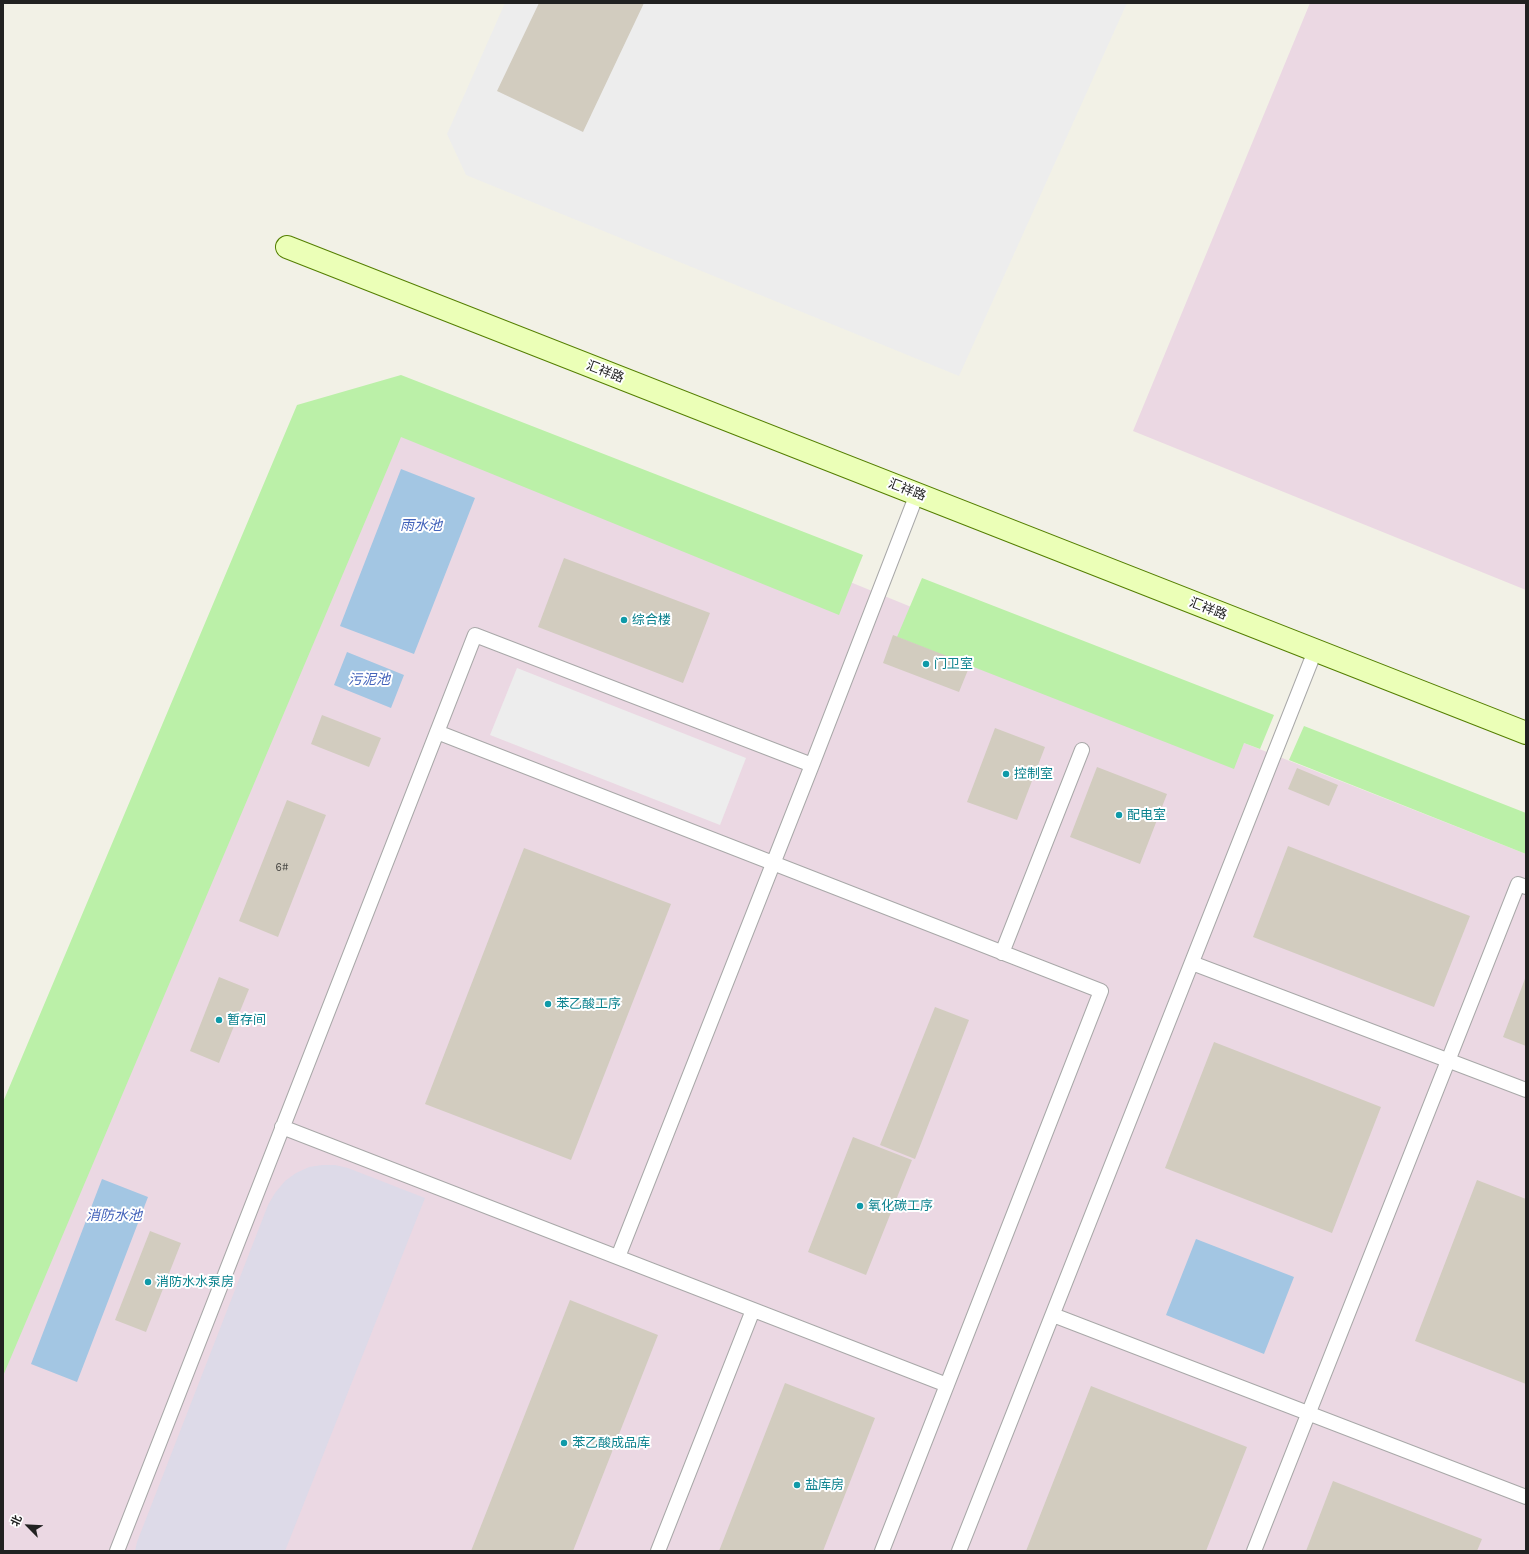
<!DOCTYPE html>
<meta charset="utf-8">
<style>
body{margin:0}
#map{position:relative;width:1529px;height:1554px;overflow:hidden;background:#f2f1e6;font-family:Karla,"Noto Sans SC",sans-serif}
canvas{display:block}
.frame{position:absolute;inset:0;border:4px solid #212121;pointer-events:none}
.north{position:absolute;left:8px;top:1506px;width:40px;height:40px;-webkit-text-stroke:3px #fff;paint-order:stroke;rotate:294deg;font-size:11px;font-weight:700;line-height:16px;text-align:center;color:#212121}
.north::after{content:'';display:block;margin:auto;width:14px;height:18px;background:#212121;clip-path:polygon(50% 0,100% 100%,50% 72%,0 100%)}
</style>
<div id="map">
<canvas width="1529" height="1554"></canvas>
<div class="frame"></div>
<div class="north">北</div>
</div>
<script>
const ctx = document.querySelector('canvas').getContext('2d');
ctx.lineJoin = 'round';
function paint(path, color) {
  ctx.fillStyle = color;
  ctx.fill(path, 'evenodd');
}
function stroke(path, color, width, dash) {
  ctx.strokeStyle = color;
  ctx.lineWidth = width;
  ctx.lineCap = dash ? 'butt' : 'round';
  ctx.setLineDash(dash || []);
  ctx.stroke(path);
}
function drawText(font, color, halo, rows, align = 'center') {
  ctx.font = font + ' Karla,"Noto Sans SC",sans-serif';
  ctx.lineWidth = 4;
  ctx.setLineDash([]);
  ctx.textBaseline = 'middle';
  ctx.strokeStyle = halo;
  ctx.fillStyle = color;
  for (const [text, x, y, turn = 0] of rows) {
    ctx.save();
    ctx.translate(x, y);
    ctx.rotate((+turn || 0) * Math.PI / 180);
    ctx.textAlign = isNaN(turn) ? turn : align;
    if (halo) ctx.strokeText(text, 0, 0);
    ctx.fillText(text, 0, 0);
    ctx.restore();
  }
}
const industrial = new Path2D(`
 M1310 3H1526V590L1133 431Z
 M378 389 1244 743 1526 854V1551H3V1275Z`);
const grass = new Path2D(`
 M401 375 863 555 839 615 401 437 3 1376V1102L297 405Z
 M922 578 1274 715 1260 749 1244 743 1234 769 897 637Z
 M1304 726 1526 813V854L1289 760Z`);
const parking = new Path2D(`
 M505 3H1127L959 376 466 175 447 134Z
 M517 668 746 758 720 825 490 735Z`);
const plaza = new Path2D(`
 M322 1165H335L348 1168 425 1198 285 1551H135L137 1542 268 1205 275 1193 285 1181 296 1173 309 1167Z`);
const water = new Path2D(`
 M401 469 475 498 414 654 340 626Z
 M347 652 404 675 391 708 334 685Z
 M102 1179 148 1197 77 1382 31 1364Z
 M1196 1239 1294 1277 1264 1354 1166 1315Z`);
const building = new Path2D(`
 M539 3H644L583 132 497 91Z
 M564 558 710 613 683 683 538 627Z
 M893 635 970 665 959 692 883 663Z
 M322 715 381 738 369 767 311 744Z
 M995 728 1045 747 1017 820 967 802Z
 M1097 767 1167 794 1140 864 1070 837Z
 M1297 768 1338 785 1329 806 1288 789Z
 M287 800 326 815 278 937 239 921Z
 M1288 846 1470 916 1434 1007 1253 937Z
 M524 848 671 904 571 1160 425 1104Z
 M1526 976V1046L1503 1037Z
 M219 977 249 989 219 1063 190 1051Z
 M935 1007 969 1020 915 1159 880 1145Z
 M1214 1042 1381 1107 1332 1233 1165 1168Z
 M853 1137 912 1160 866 1275 808 1252Z
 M1477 1180 1526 1199V1384L1415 1341Z
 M150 1231 181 1243 146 1332 115 1320Z
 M570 1300 658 1335 573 1551H471Z
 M785 1383 875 1418 823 1551H719Z
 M1091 1386 1247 1447 1206 1551H1026Z
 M1333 1481 1482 1539 1477 1551H1306Z`);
const lane = new Path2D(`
 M437 732 1101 991 882 1551
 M1002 953 1082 750
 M1192 963 1526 1090
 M282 1127 947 1385
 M618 1257 812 765 917 494
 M1053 1315 1526 1497
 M117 1551 475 635 812 765
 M658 1551 753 1310
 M959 1551 1315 651
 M1254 1551 1518 884 1526 887`);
const secondary = new Path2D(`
 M287 247 1526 733`);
const markers = [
 [624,620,4,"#0f9aa8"],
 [926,664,4,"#0f9aa8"],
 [1006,774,4,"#0f9aa8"],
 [1119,815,4,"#0f9aa8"],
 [548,1004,4,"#0f9aa8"],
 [219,1020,4,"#0f9aa8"],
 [860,1206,4,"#0f9aa8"],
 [148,1282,4,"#0f9aa8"],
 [564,1443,4,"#0f9aa8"],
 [797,1485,4,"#0f9aa8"]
];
const numberNames = [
 ["6#",282,868]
];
const streetNames = [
 ["汇祥路",605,372,21],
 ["汇祥路",907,490,21],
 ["汇祥路",1208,609,21]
];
const cultureNames = [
 ["综合楼",632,620],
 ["门卫室",934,664],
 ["控制室",1014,774],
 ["配电室",1127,815],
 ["苯乙酸工序",556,1004],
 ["暂存间",227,1020],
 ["氧化碳工序",868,1206],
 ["消防水水泵房",156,1282],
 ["苯乙酸成品库",572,1443],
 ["盐库房",805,1485]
];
const waterNames = [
 ["雨水池",421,526],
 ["污泥池",369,680],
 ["消防水池",114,1216]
];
paint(industrial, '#ebd8e3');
paint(grass, '#bbf0a8');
paint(parking, '#ededed');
paint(plaza, '#dddae8');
paint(water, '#a3c6e3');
paint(building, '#d2ccbf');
stroke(lane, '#a8a8a8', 16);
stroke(secondary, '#547f00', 24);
stroke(lane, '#fff', 14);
stroke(secondary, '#ebffb7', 22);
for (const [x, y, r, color] of markers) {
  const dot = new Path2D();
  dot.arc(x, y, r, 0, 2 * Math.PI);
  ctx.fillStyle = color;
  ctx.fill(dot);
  stroke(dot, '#fff', 1.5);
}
drawText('11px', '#4d4c48', null, numberNames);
drawText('13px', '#212121', '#fff', streetNames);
drawText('13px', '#0d838f', '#fff', cultureNames, 'left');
drawText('italic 14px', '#4363ba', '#fff', waterNames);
</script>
